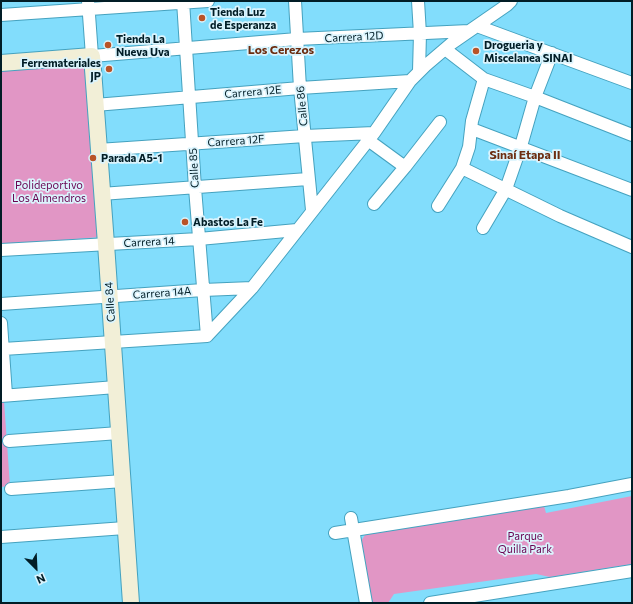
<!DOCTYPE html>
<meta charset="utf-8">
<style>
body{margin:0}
#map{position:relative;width:633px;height:604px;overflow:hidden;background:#82ddfc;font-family:Commissioner,sans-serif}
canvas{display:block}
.frame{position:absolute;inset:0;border:2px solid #011d26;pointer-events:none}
.north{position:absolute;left:16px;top:548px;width:40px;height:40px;-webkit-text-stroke:3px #dbf4fd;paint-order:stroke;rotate:156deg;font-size:11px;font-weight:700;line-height:16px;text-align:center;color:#011d26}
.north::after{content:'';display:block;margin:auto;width:14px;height:18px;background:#011d26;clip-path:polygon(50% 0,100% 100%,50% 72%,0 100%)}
</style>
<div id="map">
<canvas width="633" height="604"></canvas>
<div class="frame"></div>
<div class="north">N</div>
</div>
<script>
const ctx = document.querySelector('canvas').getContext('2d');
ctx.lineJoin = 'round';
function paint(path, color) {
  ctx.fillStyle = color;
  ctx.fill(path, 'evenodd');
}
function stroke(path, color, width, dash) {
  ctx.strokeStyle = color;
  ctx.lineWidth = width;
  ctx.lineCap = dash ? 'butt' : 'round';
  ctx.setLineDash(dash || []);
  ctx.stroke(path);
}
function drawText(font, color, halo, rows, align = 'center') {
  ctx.font = font + ' Commissioner,sans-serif';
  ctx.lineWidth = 3.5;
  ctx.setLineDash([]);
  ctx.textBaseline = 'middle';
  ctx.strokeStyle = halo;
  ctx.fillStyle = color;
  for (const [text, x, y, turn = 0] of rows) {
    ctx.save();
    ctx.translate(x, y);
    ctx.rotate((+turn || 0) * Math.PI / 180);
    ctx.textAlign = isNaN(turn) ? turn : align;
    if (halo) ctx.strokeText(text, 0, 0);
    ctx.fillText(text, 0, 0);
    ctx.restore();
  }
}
const green = new Path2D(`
 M88 62 100 237 1 245V68Z
 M1 401H4L10 486 1 487Z
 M632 496V564L550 577 536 574 394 594 388 603H372L361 541 365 535 544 506 546 513Z`);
const street = new Path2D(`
 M88 1 92 56 297 39 469 31
 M183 1 195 188 207 336
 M295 1 300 88 312 210
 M418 1 420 34 419 71
 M1 15 208 1
 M477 26 632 83
 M445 49 484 79 535 97 632 135
 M95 105 300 88 410 81
 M472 129 632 190
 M368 140 405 167
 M98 150 305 136 374 133
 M462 168 560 216 632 247
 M101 194 308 179
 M374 204 405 167 440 122
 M438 206 462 168 469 147 472 121 484 79
 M483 228 506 189 521 146 535 97 552 53
 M1 250 199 239 297 230
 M1 304 203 290 252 288
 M1 323 6 395
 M207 336 252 288 374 133 410 81 425 66 452 43 507 5 511 1
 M3 349 207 336
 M1 396 116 387
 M9 441 119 433
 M11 489 123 481
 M351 518 366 603
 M335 533 569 496 632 484
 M1 537 125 528
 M430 603 632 571`);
const secondary = new Path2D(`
 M1 63 92 56 106 244 131 603`);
const markers = [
 [202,18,4,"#b95327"],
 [108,45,4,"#b95327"],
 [476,51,4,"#b95327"],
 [109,69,4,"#b95327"],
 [93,158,4,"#b95327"],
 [185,222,4,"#b95327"]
];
const poiNames = [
 ["Tienda Luz",210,12],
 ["de Esperanza",210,25],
 ["Tienda La",116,39],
 ["Nueva Uva",116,52],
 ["Drogueria y",484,45],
 ["Miscelanea SINAI",484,58],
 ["Ferremateriales",101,63,"right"],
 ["JP",101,76,"right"],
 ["Parada A5-1",101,158],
 ["Abastos La Fe",193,222]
];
const streetNames = [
 ["Carrera 12D",354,37,-3],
 ["Carrera 12E",253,92,-5],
 ["Calle 86",302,106,-95],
 ["Carrera 12F",236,141,-4],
 ["Calle 85",194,168,-93],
 ["Carrera 14",149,242,-3],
 ["Carrera 14A",162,293,-4],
 ["Calle 84",110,302,-94]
];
const parkNames = [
 ["Polideportivo",49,185],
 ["Los Almendros",49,198],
 ["Parque",525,536],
 ["Quilla Park",525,549]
];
const neighbourhoodNames = [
 ["Los Cerezos",281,50],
 ["Sinaí Etapa II",525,155]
];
paint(green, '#e196c5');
stroke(street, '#45a2bf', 14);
stroke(secondary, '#45a2bf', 18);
stroke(street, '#fff', 12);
stroke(secondary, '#f2efd7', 16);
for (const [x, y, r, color] of markers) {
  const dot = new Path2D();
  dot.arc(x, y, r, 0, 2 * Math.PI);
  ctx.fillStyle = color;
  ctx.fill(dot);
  stroke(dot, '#dbf4fd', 1.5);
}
drawText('bold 11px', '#011d26', '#dbf4fd', poiNames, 'left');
drawText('11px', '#011d26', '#dbf4fd', streetNames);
drawText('11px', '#690250', '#dbf4fd', parkNames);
drawText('bold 12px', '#6c2c0f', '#dbf4fd', neighbourhoodNames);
</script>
